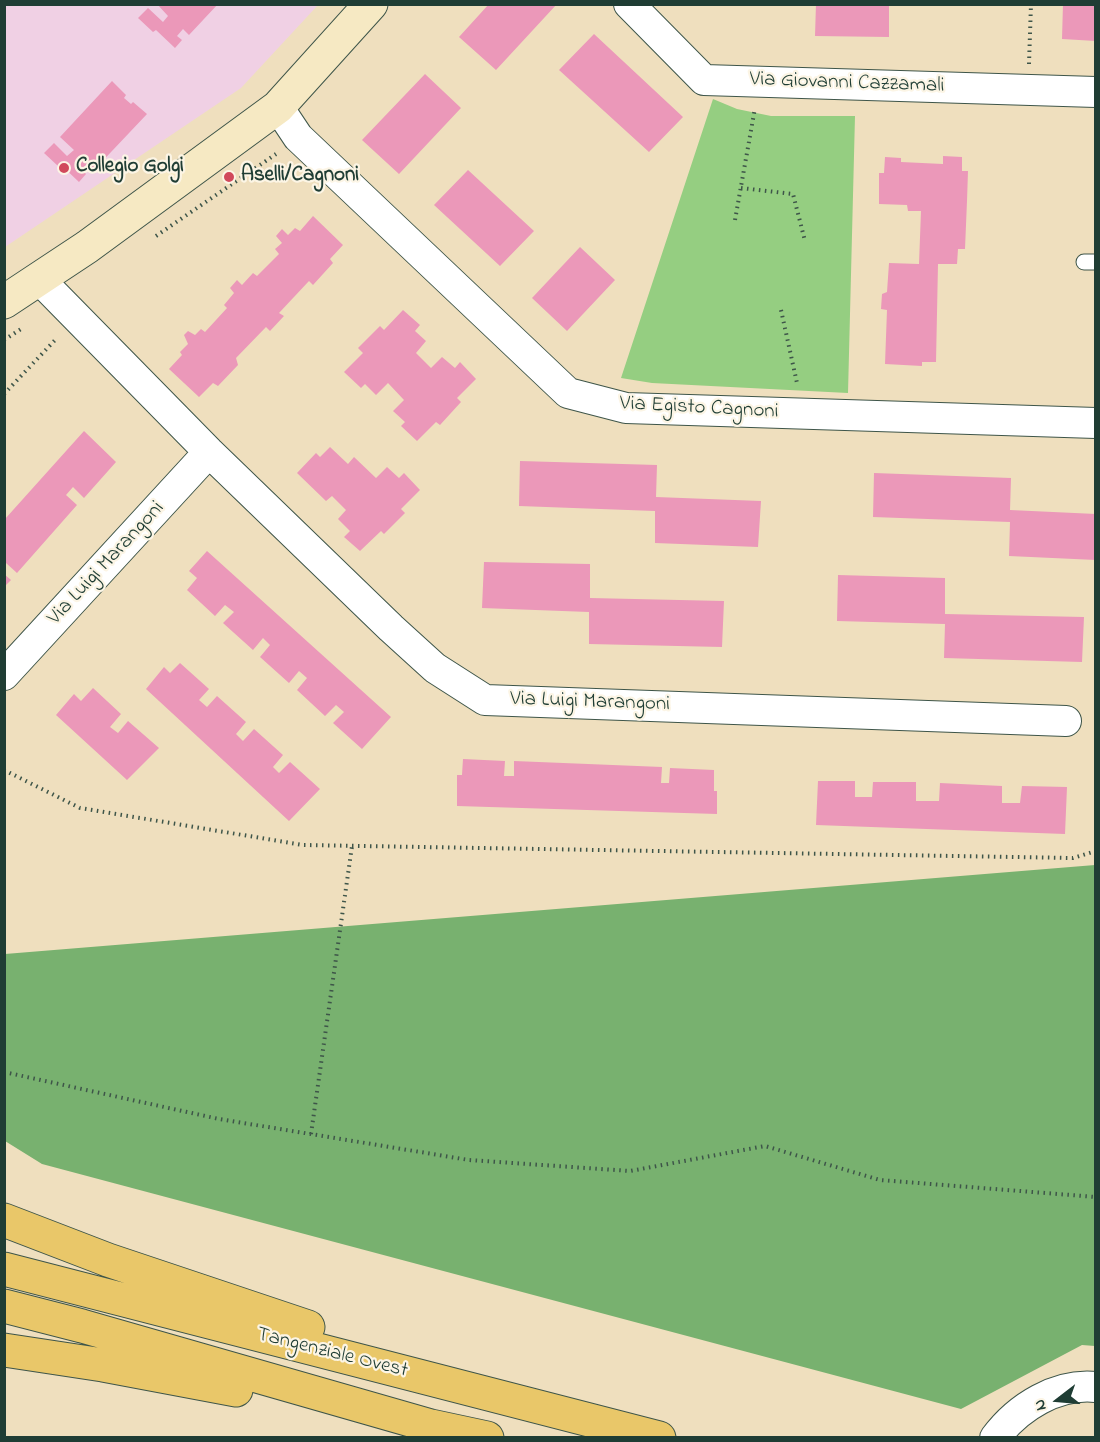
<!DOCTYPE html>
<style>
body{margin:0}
#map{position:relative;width:1100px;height:1442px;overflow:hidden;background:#efdfbe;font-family:"Indie Flower",sans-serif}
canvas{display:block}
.frame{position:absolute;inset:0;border:6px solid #1f3d34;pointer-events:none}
.north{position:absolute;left:1028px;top:1370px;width:60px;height:60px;-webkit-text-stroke:4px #fcf5e5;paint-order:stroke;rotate:254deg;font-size:16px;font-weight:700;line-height:24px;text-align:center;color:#1f3d34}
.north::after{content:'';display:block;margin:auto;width:21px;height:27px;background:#1f3d34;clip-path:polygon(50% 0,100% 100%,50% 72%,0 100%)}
</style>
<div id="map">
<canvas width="1100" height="1442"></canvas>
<div class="frame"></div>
<div class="north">N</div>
</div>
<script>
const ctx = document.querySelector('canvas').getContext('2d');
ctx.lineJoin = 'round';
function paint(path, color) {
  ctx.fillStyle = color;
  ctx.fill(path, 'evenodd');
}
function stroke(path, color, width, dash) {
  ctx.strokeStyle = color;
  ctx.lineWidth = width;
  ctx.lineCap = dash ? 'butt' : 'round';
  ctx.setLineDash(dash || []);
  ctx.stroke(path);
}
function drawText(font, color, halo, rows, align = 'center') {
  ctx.font = font + ' "Indie Flower",sans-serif';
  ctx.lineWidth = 4.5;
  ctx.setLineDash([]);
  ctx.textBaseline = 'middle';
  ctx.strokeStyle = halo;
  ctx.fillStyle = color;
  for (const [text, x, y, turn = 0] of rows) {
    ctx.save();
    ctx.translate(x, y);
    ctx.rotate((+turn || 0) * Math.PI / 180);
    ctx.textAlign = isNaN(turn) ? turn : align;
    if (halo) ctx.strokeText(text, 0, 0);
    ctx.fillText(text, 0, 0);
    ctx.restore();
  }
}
const built = new Path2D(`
 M5 5H318L241 88 5 247Z`);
const green = new Path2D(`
 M713 99 737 109 771 116H855L848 393 652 383 621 378Z`);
const forest = new Path2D(`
 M1095 865V1346L1082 1345 961 1409 42 1164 5 1141V954Z`);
const building = new Path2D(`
 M157 4H218L189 35 183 29 177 36 182 40 175 48 156 30 153 32 138 18 148 8 163 22 168 16Z
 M489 4H557L496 70 459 37Z
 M816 4H889V37L815 36Z
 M1063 4H1096V41L1062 39Z
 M594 34 683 117 649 152 559 70Z
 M425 74 461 108 399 174 362 140Z
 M112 81 126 95 124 98 131 104 133 102 147 114 94 170 87 164 82 170 86 174 79 182 60 164 58 166 44 153 54 143 67 156 74 150 60 137Z
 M943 156 962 157V171H968L967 201 965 249H958L957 264H938L936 362H922V366L885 364 887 310 881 309 882 294 887 292 889 263 919 264 921 211H908L907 205 879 204V173H884L885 157 901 158V162L943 164Z
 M468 170 534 231 500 266 434 205Z
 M313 216 343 245 330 259 333 263 313 285 309 281 279 313 284 316 270 331 266 327 236 358 238 365 218 386 213 383 199 397 169 369 182 355 180 352 188 344 184 335 188 331 195 335 201 329 205 332 227 308 224 305 234 293 230 288 237 280 242 285 253 273 257 276 279 254 275 249 282 243 276 236 282 229 288 235 295 228 300 231Z
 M580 247 615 280 567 331 532 298Z
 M403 310 420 325 415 331 426 341 416 353 431 368 442 357 455 368 460 362 476 379 457 398 461 402 440 425 436 422 417 441 401 426 405 422 393 411 404 400 388 383 376 395 365 384 361 388 344 372 363 353 358 348 380 326 384 330Z
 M84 431 116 462 84 498 73 487 66 495 77 505 17 573 6 563 5 564V519Z
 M330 447 348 464 354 457 376 478 387 467 399 478 404 473 420 490 401 509 405 513 384 534 381 531 360 551 344 537 350 531 338 519 346 510 332 496 326 501 297 473 316 453 320 457Z
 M520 461 657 465 656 497 761 501 758 547 655 543V511L519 506Z
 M874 473 1011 478 1010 510 1096 514V560L1009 556 1010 522 873 517Z
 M207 551 391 717 362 749 333 723 344 712 336 705 325 716 297 690 307 678 299 671 289 683 260 657 270 645 263 638 253 650 223 623 234 612 225 605 215 616 187 590 197 578 189 571Z
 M484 562 590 564V598L724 601 722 647 589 644V612L482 608Z
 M4 574 11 580 4 587Z
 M838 575 945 578V614L1084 617 1082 662 944 658 945 624 837 621Z
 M180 663 209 689 199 700 207 707 217 696 246 722 236 734 243 741 254 729 283 755 273 767 279 773 290 762 320 789 289 821 146 689 164 667 170 673Z
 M93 688 121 714 110 727 118 733 128 721 159 748 127 780 56 715 74 694 81 701Z
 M463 759 505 761 504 776H514V761L662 767 661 783H669L670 768 714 770V791H717V814L457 806V775H462Z
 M818 781H855V797H872L873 782H916V801H939L940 783 1002 786V803H1020L1022 786 1067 787 1065 834 816 825Z`);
const path = new Path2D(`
 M1029 64 1031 4
 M741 188 793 194 805 241
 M735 220 755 108
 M156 236 276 154
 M781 310 797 383H799
 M4 340 21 329
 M4 394 57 338
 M4 770 80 808 303 845 1073 858 1096 851
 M4 1072 219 1119 469 1160 630 1171 765 1146 880 1180 1096 1197
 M311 1134 352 846`);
const lane = new Path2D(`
 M1084 262H1096`);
const street = new Path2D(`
 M629 4 704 80 1096 92
 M278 107 298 137 568 393 626 408 1096 423
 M40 280 209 452 391 628 435 668 485 700 1066 721
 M4 675 209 452
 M995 1438C1018 1407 1057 1383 1096 1387`);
const secondary = new Path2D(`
 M4 302 87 247 278 107 371 4`);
const highway = new Path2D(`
 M4 1220 108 1260 308 1327
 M4 1269 659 1438
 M4 1306 82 1326 431 1426 487 1438
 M4 1350 103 1365 236 1390`);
const markers = [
 [64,168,6,"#d1495b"],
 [229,177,6,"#d1495b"]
];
const streetNames = [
 ["Via Giovanni Cazzamali",847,84,2],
 ["Via Egisto Cagnoni",699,409,3],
 ["Via Luigi Marangoni",107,564,-47],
 ["Via Luigi Marangoni",590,703,2],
 ["Tangenziale Ovest",332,1354,14]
];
const poiNames = [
 ["Collegio Golgi",76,168],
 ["Aselli/Cagnoni",241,177]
];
paint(built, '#f0d0e4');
paint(green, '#95ce81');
paint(forest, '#78b16f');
paint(building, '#eb98b9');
stroke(lane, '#3e5549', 17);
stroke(street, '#3e5549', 32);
stroke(secondary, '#3e5549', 35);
stroke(highway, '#3e5549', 35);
stroke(path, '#3e5549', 4, [1.5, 4.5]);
stroke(lane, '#fff', 15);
stroke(street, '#fff', 30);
stroke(secondary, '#f6e9c3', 33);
stroke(highway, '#e9c769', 33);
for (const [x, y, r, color] of markers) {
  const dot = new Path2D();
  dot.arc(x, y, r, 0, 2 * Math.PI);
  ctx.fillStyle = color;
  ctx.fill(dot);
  stroke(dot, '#fcf5e5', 2);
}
drawText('21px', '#1f3d34', '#fcf5e5', streetNames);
drawText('bold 21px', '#1f3d34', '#fcf5e5', poiNames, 'left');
</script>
